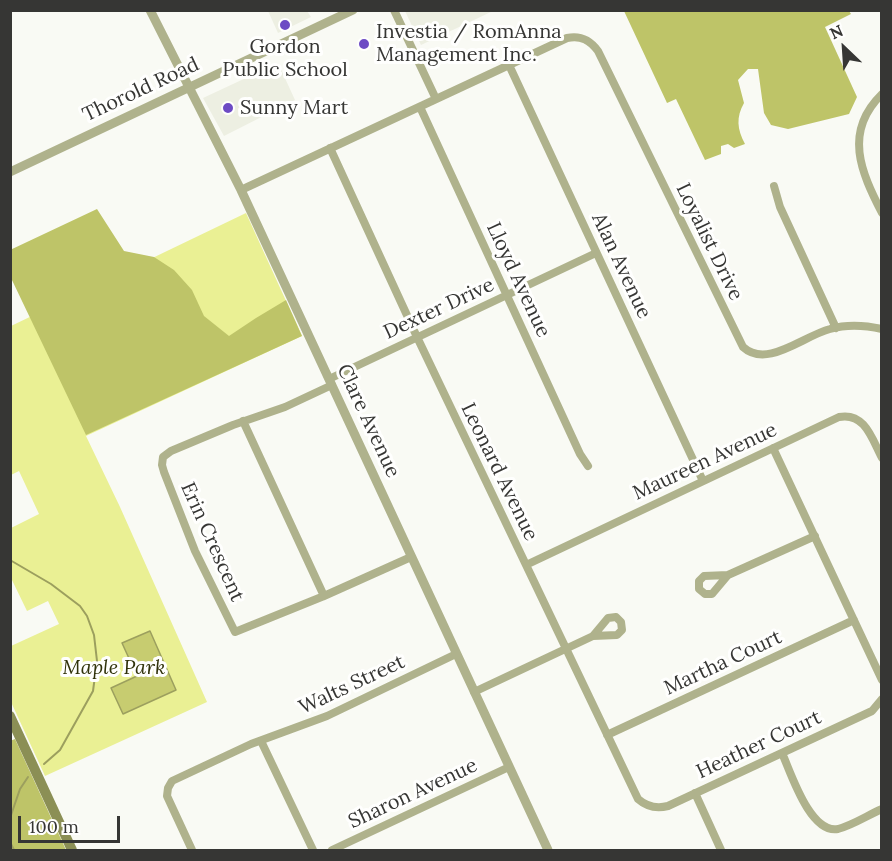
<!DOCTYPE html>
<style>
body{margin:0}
#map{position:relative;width:892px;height:861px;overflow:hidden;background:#f9faf4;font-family:Lora,serif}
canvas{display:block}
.frame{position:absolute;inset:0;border:12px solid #363634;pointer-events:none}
.north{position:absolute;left:814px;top:18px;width:60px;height:60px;-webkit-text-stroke:4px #fffffe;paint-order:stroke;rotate:335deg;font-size:16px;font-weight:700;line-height:24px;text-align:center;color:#363634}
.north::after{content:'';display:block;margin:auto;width:21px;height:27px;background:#363634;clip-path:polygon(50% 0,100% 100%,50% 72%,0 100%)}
.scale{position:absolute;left:18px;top:816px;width:102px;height:27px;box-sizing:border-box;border:3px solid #363634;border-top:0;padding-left:8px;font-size:18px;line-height:21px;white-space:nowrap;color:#363634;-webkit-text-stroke:4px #fffffe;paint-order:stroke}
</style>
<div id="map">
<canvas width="892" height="861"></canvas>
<div class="frame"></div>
<div class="north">N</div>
<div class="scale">100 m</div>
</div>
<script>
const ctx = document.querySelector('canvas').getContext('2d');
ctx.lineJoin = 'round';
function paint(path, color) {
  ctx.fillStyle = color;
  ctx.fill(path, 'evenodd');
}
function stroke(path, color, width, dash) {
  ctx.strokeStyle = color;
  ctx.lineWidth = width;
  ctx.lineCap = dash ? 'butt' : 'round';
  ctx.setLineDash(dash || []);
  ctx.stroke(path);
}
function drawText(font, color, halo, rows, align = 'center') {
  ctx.font = font + ' Lora,serif';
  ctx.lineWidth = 6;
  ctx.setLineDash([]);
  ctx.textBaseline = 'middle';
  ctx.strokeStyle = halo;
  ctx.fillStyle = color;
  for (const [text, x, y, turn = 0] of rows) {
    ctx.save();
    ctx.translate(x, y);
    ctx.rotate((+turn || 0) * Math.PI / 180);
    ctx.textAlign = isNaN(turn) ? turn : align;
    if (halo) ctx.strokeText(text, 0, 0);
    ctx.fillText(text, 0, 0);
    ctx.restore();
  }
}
const built = new Path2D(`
 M268 11H307L311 17 278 33Z
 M405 11H493L421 45Z
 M278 63 295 100 224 136 203 98Z`);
const green = new Path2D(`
 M246 213 302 336 86 436 120 507 207 702 45 776 11 702V646L59 624 48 601 27 611 11 578V528L39 514 19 471 11 475V326Z`);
const forest = new Path2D(`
 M624 11H849L851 14 825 27 857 97 849 114 788 129 771 125 764 113 758 69H748L738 80 744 103C736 117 737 129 745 144L734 148 728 144 721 146V154L705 160 676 99 667 103Z
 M97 209 124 251 154 257 174 270 192 290 204 316 229 336 256 318 286 300 302 336 86 435 11 278 10 250Z
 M15 739 66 850H11L10 741Z`);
const water = new Path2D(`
 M150 631 176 690 123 714 111 688 137 676 122 643Z`);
const stream = new Path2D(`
 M10 560 51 584 80 606 87 616 94 635 97 661 93 691 60 750 44 764
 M10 818 20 789 28 777
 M10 842 14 850`);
const minor = new Path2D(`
 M394 10 436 99
 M509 65 703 481
 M882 94C843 132 861 172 882 213
 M420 107 580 454 588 466
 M330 148 417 337 638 799C647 807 656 809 668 806L872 711 882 699
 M774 186 780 207 836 328
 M241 190 567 38C581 35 590 40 598 51L743 347C767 369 803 336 830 329 847 324 864 325 882 329
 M329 379 596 253
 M332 385 285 407 233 425 171 451 163 457 162 465 164 472 195 551 235 632 324 596 411 557
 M243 421 324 596
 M773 448 882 680
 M526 565 839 417C865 412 872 439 882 458
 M728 575 704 576 699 581V589L705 594H712L728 575 815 536
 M474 692 593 636 608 618 616 617 621 622 622 630 617 635 593 636
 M607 735 854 620
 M261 741 313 850
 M782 753C791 773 810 834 838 829 853 825 868 815 882 809
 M695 793 721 850
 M192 850 167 796 168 788 172 781 251 744 327 716 456 654
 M332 850 509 767`);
const tertiary = new Path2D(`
 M150 10 241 190 548 850
 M10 172 353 10`);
const secondary = new Path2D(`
 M10 716 72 850`);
const markers = [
 [285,25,6,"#6d4bc4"],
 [364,44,6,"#6d4bc4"],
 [228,108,6,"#6d4bc4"]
];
const poiNames = [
 ["Investia / RomAnna",376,32],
 ["Management Inc.",376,55],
 ["Gordon",285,47,"center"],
 ["Public School",285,70,"center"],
 ["Sunny Mart",240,108]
];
const streetNames = [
 ["Thorold Road",141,90,-25],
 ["Loyalist Drive",709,242,64],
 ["Alan Avenue",621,266,65],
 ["Lloyd Avenue",518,280,65],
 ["Dexter Drive",439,309,-25],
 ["Clare Avenue",368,421,65],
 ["Maureen Avenue",705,462,-25],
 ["Leonard Avenue",499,472,64],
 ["Erin Crescent",212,542,66],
 ["Martha Court",723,663,-25],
 ["Walts Street",352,685,-25],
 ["Heather Court",759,745,-25],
 ["Sharon Avenue",413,794,-25]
];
const parkNames = [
 ["Maple Park",114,668]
];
paint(built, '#edefe2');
paint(green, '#eaf094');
paint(forest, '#bec468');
paint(water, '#c7cc70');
stroke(water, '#9c9f5e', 1.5);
stroke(stream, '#9c9f5e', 2);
stroke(minor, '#afb28c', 8);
stroke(tertiary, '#afb28c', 9);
stroke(secondary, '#8b8f55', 10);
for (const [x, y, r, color] of markers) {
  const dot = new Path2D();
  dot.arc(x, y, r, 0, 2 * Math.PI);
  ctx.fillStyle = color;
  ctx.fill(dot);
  stroke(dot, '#fffffe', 2);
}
drawText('20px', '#363634', '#fffffe', poiNames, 'left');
drawText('20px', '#363634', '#fffffe', streetNames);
drawText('italic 20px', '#30320a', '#fffffe', parkNames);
</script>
